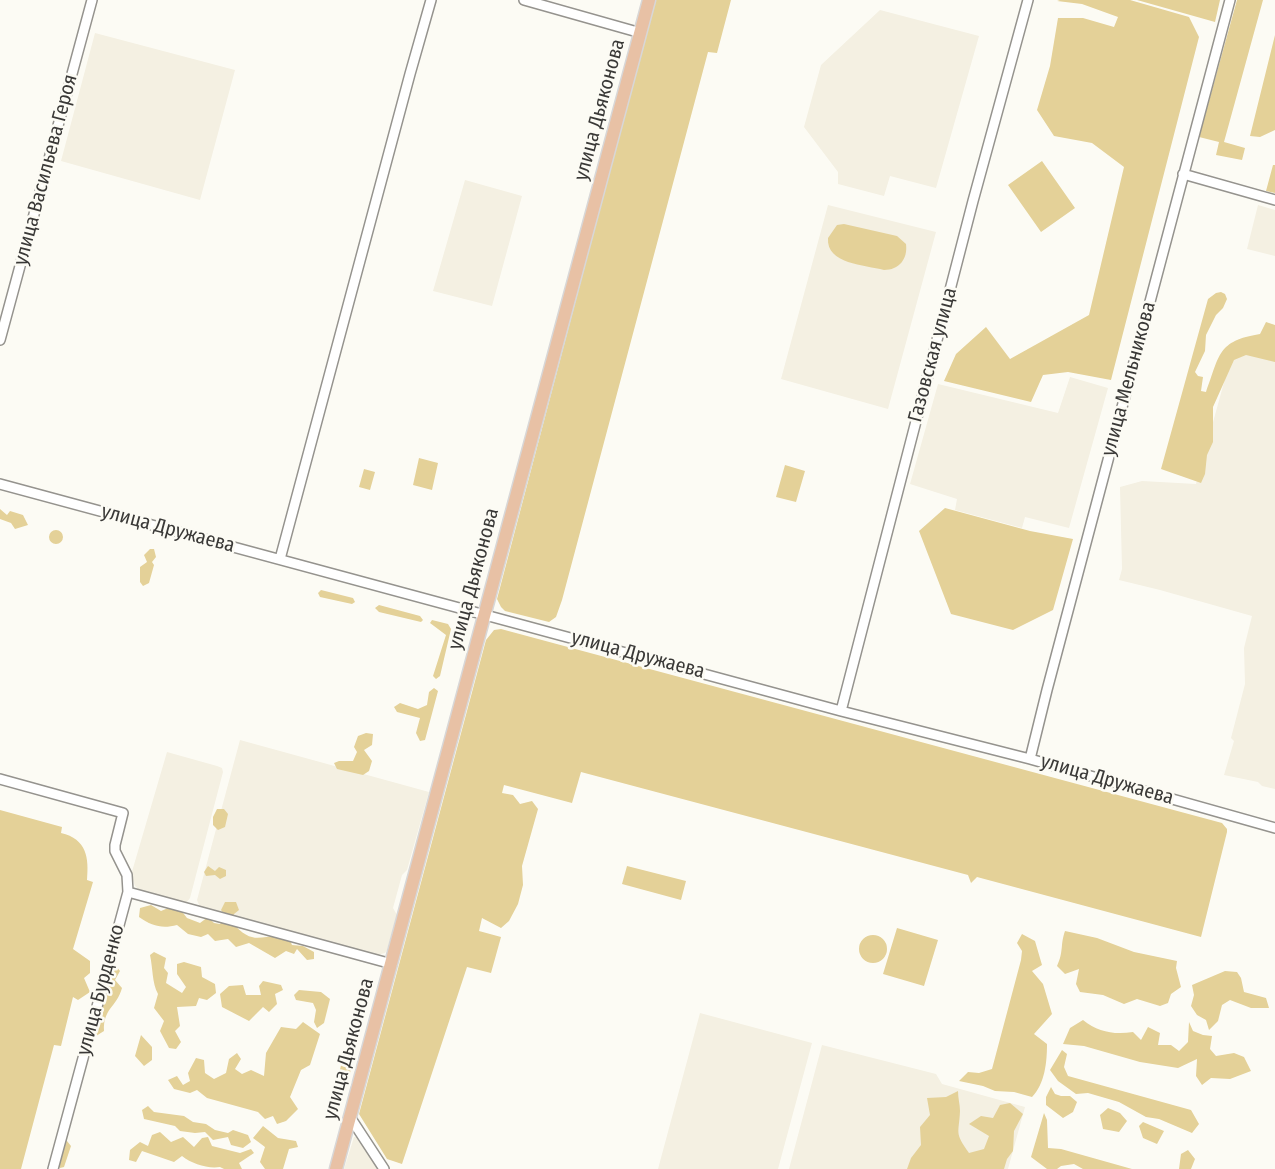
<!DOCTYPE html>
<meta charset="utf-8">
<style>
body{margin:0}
canvas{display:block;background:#fcfbf4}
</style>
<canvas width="1275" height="1169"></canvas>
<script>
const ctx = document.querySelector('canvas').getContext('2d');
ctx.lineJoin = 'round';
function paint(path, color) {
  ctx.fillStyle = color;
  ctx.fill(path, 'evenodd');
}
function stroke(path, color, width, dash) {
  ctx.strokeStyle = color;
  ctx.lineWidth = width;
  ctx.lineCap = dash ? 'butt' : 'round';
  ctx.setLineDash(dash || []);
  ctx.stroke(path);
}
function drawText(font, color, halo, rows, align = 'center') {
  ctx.font = font + ' "Fira Sans Condensed",sans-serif';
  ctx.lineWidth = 5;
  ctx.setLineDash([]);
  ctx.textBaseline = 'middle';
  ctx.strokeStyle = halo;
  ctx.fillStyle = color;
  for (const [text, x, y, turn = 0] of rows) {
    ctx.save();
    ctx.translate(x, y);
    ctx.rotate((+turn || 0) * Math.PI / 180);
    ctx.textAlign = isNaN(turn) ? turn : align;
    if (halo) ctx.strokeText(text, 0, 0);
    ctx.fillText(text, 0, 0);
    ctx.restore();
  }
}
const built = new Path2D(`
 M880 10 979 36 936 188 890 176 884 196 838 184V172L804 127 821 65Z
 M95 33 235 70 200 200 61 161Z
 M465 180 522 196 492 306 433 291Z
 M828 205 936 232 888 409 781 379Z
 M1258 205 1275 210V256L1247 249Z
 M1234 346 1275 356V789L1262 786 1258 782 1224 775 1234 741 1231 738 1245 684 1244 648 1252 616 1160 590 1119 580 1122 569 1120 487 1142 481 1196 484Z
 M1070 377 1108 388 1069 528 1025 517 1022 528 955 510 957 499 910 484 938 384 1058 413Z
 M240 740 429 792 407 870 402 875 393 908 397 915 387 950 385 953 377 955 204 909 199 905 197 900Z
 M167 752 217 766 222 768 223 772 190 898 187 902 181 903 143 893 135 886 131 875Z
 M700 1013 812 1043 778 1169H658Z
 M822 1045 936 1074 942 1084 1025 1107 1008 1169H789Z
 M354 1137H358L363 1141 378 1169H344Z`);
const green = new Path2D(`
 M655 0H731L717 53 708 52 562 600 556 617 549 622 505 611 501 607 497 599Z
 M1060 0H1130L1189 17 1199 37 1111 380 1068 372 1043 375 1031 402 944 381 956 354 986 327 1010 359 1089 315 1124 167 1092 143 1054 136 1037 110 1050 66 1058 18H1083L1114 27 1118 17 1082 4 1057 1Z
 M1137 0H1220L1215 22Z
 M1237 0H1263L1224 142 1245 148 1242 160 1216 155 1219 142 1199 137Z
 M1275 35V130L1260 137 1250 136Z
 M1042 161 1075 208 1041 232 1008 185Z
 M1273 165H1275V193L1266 191Z
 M844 224 897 236 906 244C908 259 899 270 884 270 865 265 826 264 828 238L837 225Z
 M1221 292 1225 294 1227 299 1223 308 1216 315 1206 335 1205 351 1195 372 1198 376 1203 377 1201 391 1206 392C1220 355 1217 341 1260 334L1266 322 1275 325V362L1246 355 1234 360 1213 407V442L1207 455 1205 474 1201 483 1161 469 1208 299 1216 293Z
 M419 458 438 463 432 490 413 485Z
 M785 465 805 471 796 502 776 497Z
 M364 469 375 472 370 490 359 487Z
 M945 508 1030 531 1073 539 1053 610 1013 630 951 614 919 531Z
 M0 509 7 515 10 511 23 515 28 525 15 529 11 523 0 519Z
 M49 537a7 7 0 1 1 14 0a7 7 0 1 1-14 0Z
 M150 549H154L156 557 152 562 154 565 149 583 143 586 140 582V567L147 562 144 555Z
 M321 590 353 598 355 602 352 604 320 597 318 593Z
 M379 605 420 616 423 620 421 622 379 612 375 608Z
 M432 620 448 624 451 629 440 676 436 679 433 676 446 635 430 623Z
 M501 629 1222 823 1227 829V832L1201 937 977 877 971 883 968 875 581 772 572 803 504 785 502 793 513 795 520 804 532 801 538 809 522 866 523 885 518 904 509 921 501 928 482 918 479 931 501 937 491 973 467 967 402 1164 387 1159 359 1114 486 640 494 630Z
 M434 688 438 691 425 740 420 741 416 733 420 718 397 712 394 707 400 703 418 709 427 705 429 692Z
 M366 733 373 734 372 745 364 750 372 761 369 771 363 775 337 769 334 763 339 761H353L357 752 354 747 358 736Z
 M217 809H224L228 814 225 827 218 830 213 825V817Z
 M0 810 62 827 61 833C87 839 89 858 87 880L93 882 73 949 90 961V973L84 978 90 992 78 1000 73 997 61 1046 54 1045 21 1169H0Z
 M208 866 215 871 219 867 226 870V876L220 879 215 875 206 876 204 872Z
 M627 866 686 881 681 900 622 884Z
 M225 902H236L239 910 234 914 231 921C256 951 263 930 289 938L292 945 303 946 314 952V959L307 960 297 949 294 954 286 951 275 958 249 943 236 947 228 939 215 941 208 934 201 937 188 934 177 925C162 929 152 926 139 917L140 908 151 905 161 911 173 906 180 909 187 918 200 923 208 917 214 923 220 924 226 917 221 910Z
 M897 928 938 940 924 986 883 974Z
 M1065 931 1097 938 1134 952 1177 961 1176 968 1181 987 1171 994 1168 1003 1160 1006 1137 999 1124 1004 1103 995 1080 992 1076 984 1079 969 1065 974 1057 966C1064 951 1060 945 1065 931Z
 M1022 934 1035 941 1042 965 1032 971 1043 984 1052 1014 1034 1034 1047 1044C1047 1062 1045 1084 1032 1097L1014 1092 995 1091 983 1086 959 1081 968 1072 979 1073 992 1069 1021 960 1022 951 1017 943Z
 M859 949a14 14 0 1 1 28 0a14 14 0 1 1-28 0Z
 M154 952 166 958 164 968 168 973 166 983 182 993 186 987 177 974V964L184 962 201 967 202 977 215 984 216 993 207 1000 199 998 196 1006 177 1007 180 1026 175 1031 181 1042 176 1049 169 1048 160 1031 164 1021 154 1008 158 994C152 983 153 969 150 955Z
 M116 966 120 971 115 980 122 988C117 1007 103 1008 104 1031L96 1036 94 1024 102 1014 99 1004 109 968Z
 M1225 971 1237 972 1241 978 1244 992 1266 998 1269 1008H1251L1230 1000 1222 1005 1218 1021 1209 1030 1206 1020 1197 1015 1191 1006 1194 995 1192 985Z
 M263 981 281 985 283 990 275 994 277 1004 269 1012 263 1007 249 1021 222 1007 220 994 229 986 243 985 246 995H261L259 986Z
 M299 990 321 992 330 999 324 1023 317 1028 314 1022 316 1010 313 1003 296 1000 294 995Z
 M1083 1020C1098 1032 1114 1035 1133 1032L1141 1040 1148 1027 1160 1033 1158 1045H1171L1179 1051 1188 1042 1189 1022 1193 1031 1203 1035 1212 1036 1210 1049 1216 1056 1234 1053 1244 1057 1251 1071 1230 1079 1211 1078 1202 1085 1196 1076 1197 1059 1178 1068 1140 1062 1084 1046 1063 1044 1070 1028Z
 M303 1022 320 1034 310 1065 301 1070 290 1097 298 1109 286 1121 277 1124 273 1116 265 1119 258 1112 207 1098 197 1090 190 1093 174 1089 168 1080 177 1076 183 1085 190 1081 188 1073 196 1058 204 1060 205 1073 214 1079 226 1073 229 1059 237 1053 241 1059 235 1069 242 1074 251 1070 264 1076 266 1053 281 1027 296 1029Z
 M141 1035 152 1047V1060L144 1066 135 1056Z
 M350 1049 353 1054 350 1074 343 1080 339 1074 344 1052Z
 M1062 1050 1067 1054 1064 1067 1068 1076 1191 1110 1199 1124 1192 1133 1159 1119 1146 1117 1119 1102 1088 1093 1076 1094 1058 1081 1050 1070Z
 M1051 1087 1055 1094 1061 1096H1070L1077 1102 1073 1112 1063 1118 1046 1105V1097Z
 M958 1091C958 1098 960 1105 960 1111 959 1134 954 1132 969 1153L984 1149 989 1136 969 1124 981 1116 993 1118 1000 1105 1010 1103 1023 1114 1014 1131 1013 1151 1007 1159 1004 1169H907L911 1158 921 1145 920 1127 930 1115 927 1098 946 1097Z
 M148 1106 154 1112 184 1116 193 1122 206 1124 215 1130 228 1133 233 1130 248 1135 251 1142 243 1148 231 1145 228 1137 213 1140 205 1132 195 1133 180 1131 175 1126 144 1119 142 1110Z
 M1108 1108 1120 1113 1127 1121 1119 1132 1103 1129 1100 1115Z
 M1044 1113 1047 1120 1048 1148 1061 1149 1132 1169H1083L1074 1164 1061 1166 1057 1169H1047L1031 1157Z
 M1143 1122 1164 1131 1157 1144 1143 1138 1139 1126Z
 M263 1126 278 1138 296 1141 298 1147 289 1149 283 1169H265L260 1162 265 1147 253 1138Z
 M160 1132 171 1142 183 1137 194 1147 202 1138 208 1137 212 1146 240 1153 251 1149 254 1153 239 1163 242 1169H224L220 1167C208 1169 192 1164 182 1156L174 1162 142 1151 136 1162 129 1160 130 1150 140 1142 148 1146 152 1135Z
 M67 1141 71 1146 64 1167 60 1168 56 1164 62 1142Z
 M1188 1150 1195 1159 1191 1169H1179L1181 1154Z`);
const minor = new Path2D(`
 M524 0 641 33
 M1183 174 1275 200
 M0 340 92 0
 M0 484 841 711 1030 759 1275 828
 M280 559 410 74 431 0
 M841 711 973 201 1028 0
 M1030 759 1047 690 1230 0
 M0 779 123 813 115 845V851L127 875 128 892 53 1169
 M128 892 392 964
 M350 1117 384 1169`);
const major = new Path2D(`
 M336 1169 649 0`);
const streetNames = [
 ["улица Дьяконова",600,110,-75],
 ["улица Васильева Героя",46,170,-75],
 ["Газовская улица",933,355,-75],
 ["улица Мельникова",1129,379,-75],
 ["улица Дружаева",168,529,15],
 ["улица Дьяконова",474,579,-75],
 ["улица Дружаева",638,655,15],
 ["улица Дружаева",1107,780,16],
 ["улица Бурденко",101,990,-75],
 ["улица Дьяконова",349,1049,-75]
];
paint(built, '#f4f0e2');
paint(green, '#e4d198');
stroke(minor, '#95938e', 12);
stroke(major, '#d8d7d7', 15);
stroke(minor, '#fff', 9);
stroke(major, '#e8c1a5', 12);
drawText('20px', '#3a3937', '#fcfbf4', streetNames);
</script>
